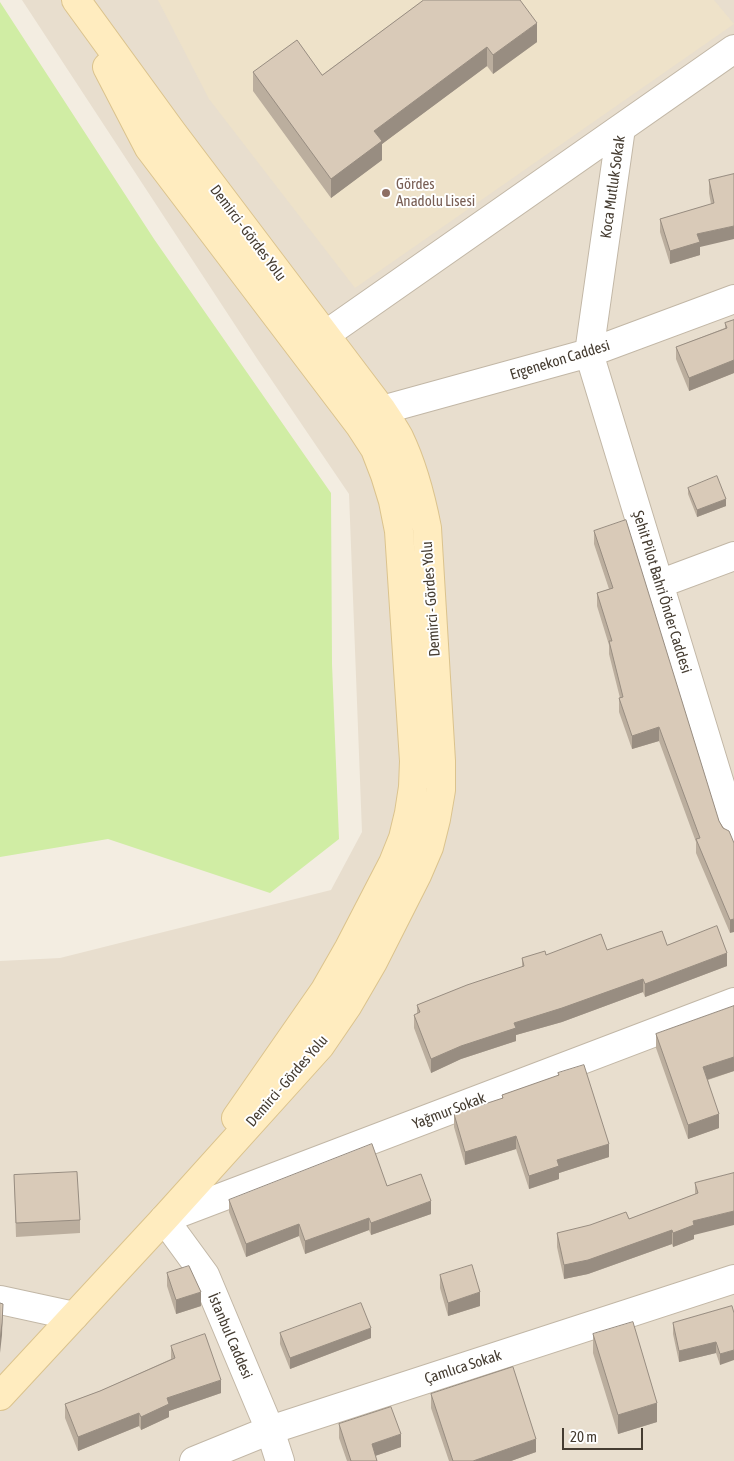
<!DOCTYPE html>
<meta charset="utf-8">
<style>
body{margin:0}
#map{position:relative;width:734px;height:1461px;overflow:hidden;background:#f3ede1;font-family:"Asap Condensed",sans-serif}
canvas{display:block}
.scale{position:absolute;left:562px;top:1428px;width:81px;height:22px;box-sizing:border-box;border:2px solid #453c31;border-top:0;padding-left:6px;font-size:15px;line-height:18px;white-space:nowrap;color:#453c31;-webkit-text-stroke:4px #fff;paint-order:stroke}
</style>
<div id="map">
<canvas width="734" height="1461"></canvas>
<div class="scale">20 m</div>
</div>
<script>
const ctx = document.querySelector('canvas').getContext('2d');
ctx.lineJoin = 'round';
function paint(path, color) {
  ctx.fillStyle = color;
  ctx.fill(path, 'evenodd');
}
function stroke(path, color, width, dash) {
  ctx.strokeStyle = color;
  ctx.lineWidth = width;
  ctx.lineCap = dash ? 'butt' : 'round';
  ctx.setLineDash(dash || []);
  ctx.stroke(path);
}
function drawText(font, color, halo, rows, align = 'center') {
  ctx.font = font + ' "Asap Condensed",sans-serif';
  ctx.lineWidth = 4;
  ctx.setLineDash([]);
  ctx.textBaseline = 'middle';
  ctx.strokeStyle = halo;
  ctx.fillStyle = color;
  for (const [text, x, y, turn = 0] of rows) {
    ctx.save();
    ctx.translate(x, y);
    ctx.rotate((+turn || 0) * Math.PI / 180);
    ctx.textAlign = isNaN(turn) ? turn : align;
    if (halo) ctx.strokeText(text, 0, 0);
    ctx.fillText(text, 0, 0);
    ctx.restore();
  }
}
const residential = new Path2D(`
 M22 0H734V1461H0V961L60 958 331 890 362 832 349 494 258 360Z`);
const education = new Path2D(`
 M158 0H714L734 24 355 288 209 99Z`);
const green = new Path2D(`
 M0 2 154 239 331 493 332 664 339 839 270 893 108 839 0 857Z`);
const minor = new Path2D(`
 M621 128 589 353 734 830
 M325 335 734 49
 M382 410 589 353 734 299
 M659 584 734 556
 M0 1300 74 1316
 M194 1461 270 1430 734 1279
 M280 1461 270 1430 205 1275 164 1219 734 1002`);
const secondary = new Path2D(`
 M107 67 149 148 360 426 375 449 385 475 393 501 399 531 414 761 413 787 409 813 403 838 393 863 349 948 325 990 236 1118
 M0 1396 164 1219 320 1046 348 1005 373 962 417 875 429 847 436 819 441 790V761L427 528C421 497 413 466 399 437 394 428 388 419 382 410L172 132 76 0`);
const wall = new Path2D(`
 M424 0 537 42 493 74 487 66 382 144V160L331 198 253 91V72L322 75Z
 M734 174 700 247V255L670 264 660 232V219L711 204 709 193V180Z
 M734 320V373L689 391 676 359V347L725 328V323Z
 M688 488 726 506 697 517 688 494Z
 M594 531 719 821 734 843 730 933 696 853V842L659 741 632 749 619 712V698H620L609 654V645L597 606V593L609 589 594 544Z
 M667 945 727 966 645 997 643 992 562 1022 516 1035V1041L461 1059 431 1073 414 1028V1015L417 1014V1005L522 967V958L546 955 607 950Z
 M734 1006V1071L708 1080 719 1128 688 1139 656 1048V1034Z
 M558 1073 609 1157 559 1173V1179L529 1189 516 1149 465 1165 454 1127V1114L502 1099V1095L558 1076Z
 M734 1173 694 1235V1239L673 1247 672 1244 588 1274 564 1279 557 1247V1233L629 1219 695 1194V1183Z
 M14 1175 80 1220V1233L16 1237Z
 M387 1186 431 1214 371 1235 369 1230 305 1254 299 1236 246 1257 229 1212V1200Z
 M167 1273 201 1306 176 1314 167 1286Z
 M440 1275 480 1306 448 1316 440 1288Z
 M732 1306 720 1365 716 1353 679 1362 673 1334V1323Z
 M280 1333 371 1338 290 1369 280 1344Z
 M593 1334 657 1422 618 1434 593 1353Z
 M171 1346 221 1393 169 1411V1417L141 1430 139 1426 78 1451 65 1418V1404L100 1391 171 1359Z
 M431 1394 536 1452 511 1461H449L431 1408Z
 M339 1424 401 1447 375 1456 377 1461H347L339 1438Z`);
const shadedWall = new Path2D(`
 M537 23V42L493 74V55Z
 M487 47V66L382 144V160L331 198V179L374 131Z
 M734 226V239L700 247V255L670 264V251L697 234Z
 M734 360V373L689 391V378Z
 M726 499V506L697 517V510Z
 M659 727V741L632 749V736Z
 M734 919V932L730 933V920Z
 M727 953V966L645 997V984Z
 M643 979V992L562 1022 516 1035V1041L461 1059 431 1073V1059L514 1023Z
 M734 1057V1071L703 1081V1067Z
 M719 1114V1128L688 1139V1125Z
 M516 1136V1149L465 1165V1152Z
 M609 1144V1157L559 1173V1179L529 1189V1176L557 1160Z
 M431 1201V1214L371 1235V1223Z
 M734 1211V1225L694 1235V1239L673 1247V1233L693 1221Z
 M369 1218V1230L305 1254V1241Z
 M299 1224V1236L246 1257V1244Z
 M672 1230V1244L588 1274 564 1279V1265Z
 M201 1292V1306L176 1314V1300Z
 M480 1292V1306L448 1316V1303Z
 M3 1304 2 1335 0 1353V1341Z
 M371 1328V1338L290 1369V1358Z
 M716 1342V1353L679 1362V1351Z
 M734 1350V1360L720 1365V1354Z
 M221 1380V1393L169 1411V1417L141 1430V1417L167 1398Z
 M657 1403V1422L618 1434V1415Z
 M139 1413V1426L78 1451V1437Z
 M401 1434V1447L372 1457V1444Z
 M536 1439V1452L511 1461H473Z`);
const building = new Path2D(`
 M424 0H520L537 23 493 55 487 47 374 131 382 141 331 179 253 72 297 40 322 75Z
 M734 174V226L697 234 700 242 670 251 660 219 714 203 709 180Z
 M734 320V360L689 378 676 347 727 328 725 323Z
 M717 476 726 499 697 510 688 488Z
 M626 520 719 821 723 828 729 831 734 843V919L730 920 696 839 700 838 659 727 632 736 619 698 623 697 609 641H612L597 593 613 588 594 531Z
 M717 926 727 953 645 984 643 979 562 1008 514 1023 516 1028 461 1046 431 1059 414 1015 420 1012 417 1005 467 985 524 966 522 958 545 951 546 955 601 934 607 950 662 931 667 945Z
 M734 1006V1057L703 1067 719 1114 688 1125 656 1034Z
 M584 1065 609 1144 557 1160 559 1166 529 1176 516 1136 465 1152 454 1114 503 1098 502 1095 559 1075 558 1073Z
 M372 1144 387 1186 421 1174 431 1201 371 1223 369 1218 305 1241 299 1224 246 1244 229 1200Z
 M77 1172 80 1220 16 1223 14 1175Z
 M734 1173V1211L693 1221 694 1225 673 1233 672 1230 588 1260 564 1265 557 1233 590 1225 626 1212 629 1219 698 1193 695 1183Z
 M472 1265 480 1292 448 1303 440 1275Z
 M189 1266 201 1292 176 1300 167 1273Z
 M0 1303 3 1304 2 1323 0 1341Z
 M361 1303 371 1328 290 1358 280 1333Z
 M732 1306 734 1313V1350L720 1354 716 1342 679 1351 673 1323Z
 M633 1322 657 1403 618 1415 593 1334Z
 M205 1334 221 1380 167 1398 169 1404 141 1417 139 1413 78 1437 65 1404 100 1391 175 1358 171 1346Z
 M513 1367 536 1439 473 1461H453L431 1394Z
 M391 1407 401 1434 372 1444 377 1461H351L339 1424Z`);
const markers = [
 [386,193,5,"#8d6e63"]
];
const educationNames = [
 ["Gördes",396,184],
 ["Anadolu Lisesi",396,201]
];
const streetNames = [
 ["Koca Mutluk Sokak",613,187,-82],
 ["Demirci - Gördes Yolu",248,233,53],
 ["Ergenekon Caddesi",560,360,-17],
 ["Şehit Pilot Bahri Önder Caddesi",662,592,73],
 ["Demirci - Gördes Yolu",431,599,-94],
 ["Demirci - Gördes Yolu",287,1081,-49],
 ["Yağmur Sokak",449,1111,-21],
 ["İstanbul Caddesi",230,1336,67],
 ["Çamlıca Sokak",463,1367,-18]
];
paint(residential, '#e8dece');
paint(education, '#eee2c9');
paint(green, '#d0eda4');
stroke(minor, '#c2b7a6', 30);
stroke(secondary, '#dbc38d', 30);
stroke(minor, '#fff', 28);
stroke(secondary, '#ffecbf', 28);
paint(wall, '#bbae9e');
paint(shadedWall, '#988d81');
paint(building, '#d9cab8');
stroke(building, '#988d81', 1);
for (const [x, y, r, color] of markers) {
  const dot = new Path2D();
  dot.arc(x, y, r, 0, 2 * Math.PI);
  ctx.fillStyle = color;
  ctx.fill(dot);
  stroke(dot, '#fff', 2);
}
drawText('15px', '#785e54', '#fff', educationNames, 'left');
drawText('15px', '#453c31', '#fff', streetNames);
</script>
